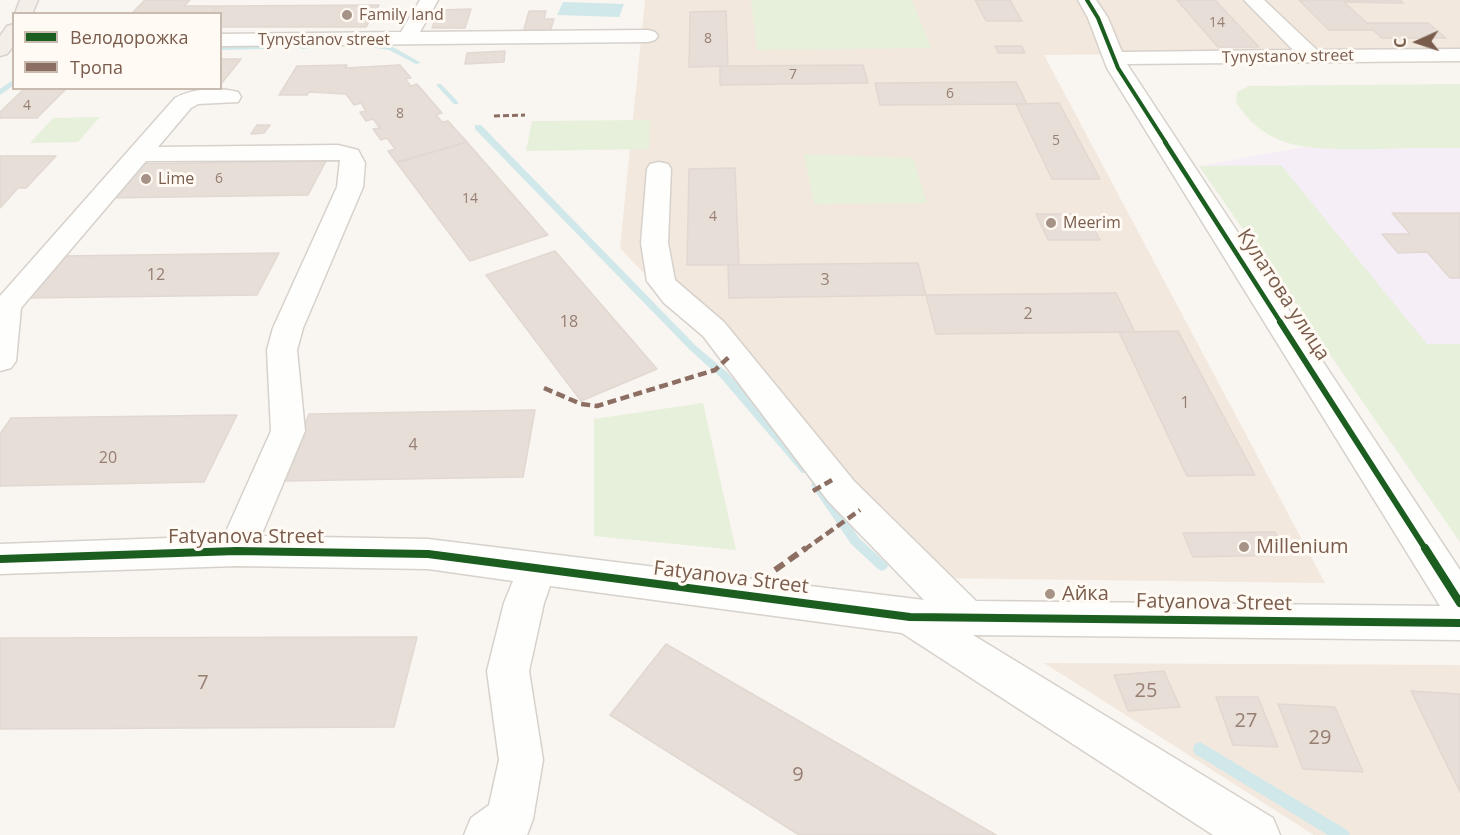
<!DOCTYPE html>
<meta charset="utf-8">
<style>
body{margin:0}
#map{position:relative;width:1460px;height:835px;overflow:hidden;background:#f9f5f0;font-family:"Open Sans",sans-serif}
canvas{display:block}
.legend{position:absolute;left:12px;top:12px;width:210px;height:78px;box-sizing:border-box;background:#fffaf3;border:2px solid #cabbb1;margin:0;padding:8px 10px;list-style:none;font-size:18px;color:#7a5c4d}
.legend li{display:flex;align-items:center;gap:12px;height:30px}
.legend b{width:30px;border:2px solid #cabbb1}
.north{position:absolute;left:1388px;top:12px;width:60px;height:60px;-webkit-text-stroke:4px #fffaf3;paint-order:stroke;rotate:267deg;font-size:16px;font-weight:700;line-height:24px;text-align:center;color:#7a5c4d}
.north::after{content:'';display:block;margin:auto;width:21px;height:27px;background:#7a5c4d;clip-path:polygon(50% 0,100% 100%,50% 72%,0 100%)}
</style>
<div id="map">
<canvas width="1460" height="835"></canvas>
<ul class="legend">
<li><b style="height:8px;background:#1b5e20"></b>Велодорожка</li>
<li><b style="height:8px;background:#8d6e63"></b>Тропа</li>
</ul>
<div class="north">С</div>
</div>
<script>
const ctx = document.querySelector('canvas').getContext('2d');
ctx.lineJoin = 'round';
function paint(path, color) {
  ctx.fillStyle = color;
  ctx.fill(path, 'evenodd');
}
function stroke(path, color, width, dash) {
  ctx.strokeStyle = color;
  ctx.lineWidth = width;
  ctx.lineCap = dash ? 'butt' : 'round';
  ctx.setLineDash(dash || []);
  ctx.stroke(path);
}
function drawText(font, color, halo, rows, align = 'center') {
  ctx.font = font + ' "Open Sans",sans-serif';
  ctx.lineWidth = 6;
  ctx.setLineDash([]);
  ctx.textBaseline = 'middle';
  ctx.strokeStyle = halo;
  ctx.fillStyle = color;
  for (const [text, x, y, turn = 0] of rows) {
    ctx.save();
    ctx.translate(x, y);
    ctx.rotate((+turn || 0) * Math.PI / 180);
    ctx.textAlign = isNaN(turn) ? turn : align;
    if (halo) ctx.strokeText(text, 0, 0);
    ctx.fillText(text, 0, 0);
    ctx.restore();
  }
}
const residential = new Path2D(`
 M645 0H1460V50L1044 55 1325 583 930 578 620 248Z
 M1044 663 1460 665V835H1314Z`);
const education = new Path2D(`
 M1460 119V542L1199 166Z`);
const green = new Path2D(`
 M751 0H912L931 48 757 50Z
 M1460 84V148C1431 148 1401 148 1372 149 1318 149 1268 154 1236 102L1237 92 1249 86Z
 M100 117 78 142 30 143 53 118Z
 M650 120 649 149 526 151 532 121Z
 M804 154 913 158 927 203 814 204Z
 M1281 165 1427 344H1460V542L1199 166Z
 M703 403 736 550 594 536V419Z`);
const water = new Path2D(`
 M563 2 624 4 619 17 557 15Z`);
const stream = new Path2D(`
 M371 44 393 47 421 63 416 64 389 50 369 47 368 46Z
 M308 45 311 47 310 48 302 49 299 47Z
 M220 46 267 45 270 47 267 49 220 50Z
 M14 79V85L0 95V89Z
 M437 84H441L458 102V104H454L437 86Z
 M475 125H481L696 346 728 373 810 467 812 470 810 473H802L720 377 690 350 475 129Z
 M817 481 821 482 859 538 886 563 888 566 886 569 882 571 878 569 851 544 811 485 813 482Z
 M1200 742 1347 830 1350 835H1328L1195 754 1193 749 1195 744Z`);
const building = new Path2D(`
 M145 0H190L184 6H218L211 14H131Z
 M975 0H1010L1022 21H986Z
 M1177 0H1215L1259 47H1218Z
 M1299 0H1400L1403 3 1344 2 1367 23H1428L1446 38H1382L1373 30H1329Z
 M379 5 366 27H220V14H211L218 6Z
 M471 9 465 28H432L439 10Z
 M529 11H546L544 19H554L550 32 523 33Z
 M726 11 728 66 689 67 690 12Z
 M995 46H1022L1025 53H998Z
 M505 51 504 62 465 64 467 53Z
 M220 59H241L221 84H220Z
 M347 65 345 68 400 65 411 78 405 79 411 86 417 84 442 113 436 115 442 122 448 121 467 142 396 162 388 151 395 149 387 138 381 140 373 129 380 128 373 119 366 121 360 112 366 111 361 103 354 105 346 94 309 92 307 95H279L297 66Z
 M863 65 868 83 720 85V66Z
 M1016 82 1027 104 880 105 875 83Z
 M25 88H67L37 118H0V112Z
 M1059 103 1100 179H1052L1016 104Z
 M257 125H270L264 133 251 134Z
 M467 142 548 235 470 261 397 163Z
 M0 156H56L26 188H18L0 208Z
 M326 161 308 195 107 198 133 164Z
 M735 168 739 265H687L689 169Z
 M1392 213H1460V278H1450L1427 252 1398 253 1382 234H1410Z
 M1036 214H1072L1076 223H1091L1100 240H1048Z
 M555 251 657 369 581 401 486 275Z
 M279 253 257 295 27 298 61 256Z
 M918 263 926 295 729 298 728 265Z
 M1116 293 1135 332 936 334 926 295Z
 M1178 331 1255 475 1187 476 1119 332Z
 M535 410 523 477 282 481 309 414Z
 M237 415 204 482 0 486V434L11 418Z
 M1275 532 1287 555 1193 557 1183 533Z
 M417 637 394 727 0 729V638Z
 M666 644 996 835H799L610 715Z
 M1164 671 1180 707 1128 711 1114 675Z
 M1411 691 1460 694V792Z
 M1216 697H1258L1278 747 1233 745Z
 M1278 704 1335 707 1363 772 1303 769Z`);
const minor = new Path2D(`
 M420 0H438L420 32 648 30 655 32 658 36 655 40 648 42 220 46V34L401 32Z
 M1078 0H1096L1108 18 1122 52 1293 50 1244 0H1264L1317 50 1460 49V61L1127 64 1460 570V640L973 635 1273 818 1280 835H1213L902 633 550 586 544 603 529 671 543 760 533 819 527 835H464L471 818 489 805 499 760 487 671 504 603 513 581 428 569 236 566 0 574V544L224 536 271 431 267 350 273 328 337 187 340 160 146 161 21 308 16 361 11 368 0 371V296L175 98C193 88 218 87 238 92L241 97 238 102 198 104 191 108 158 147 338 145 358 150 365 163 363 187 303 328 297 350 305 431 261 536 428 539 924 600 828 501 703 336 664 303 647 281 641 243 647 169 650 164 659 162 668 164 671 169 668 243 675 280 724 322 854 481 976 601 1440 606 1107 68 1088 18Z`);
const major = new Path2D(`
 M20 0H38L32 14 14 16Z
 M14 24V45L7 54 0 56V36L7 26Z`);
const quietFar2 = new Path2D(`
 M494 116 525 115`);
const quietFar1 = new Path2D(`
 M544 388 581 404 597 406 715 370 731 355
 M813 491 832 480
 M804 550 860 510`);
const quiet = new Path2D(`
 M775 570 806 548`);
const cyclewayFar3 = new Path2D(`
 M1087 0 1098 18 1118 68 1166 143`);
const cyclewayFar2 = new Path2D(`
 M1165 142 1281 323`);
const cyclewayFar1 = new Path2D(`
 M1280 322 1426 550`);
const cycleway = new Path2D(`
 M1425 548 1460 603
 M0 559 236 551 428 554 910 617 1460 623`);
const markers = [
 [347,15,6,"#a69286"],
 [146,179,6,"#a69286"],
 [1051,223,6,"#a69286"],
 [1244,547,6,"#a69286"],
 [1050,594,6,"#a69286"]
];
const farNumbernames = [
 ["14",1217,23],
 ["8",708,39],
 ["7",793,75],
 ["6",950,94],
 ["4",27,106],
 ["8",400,114],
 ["5",1056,141],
 ["6",219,179],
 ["14",470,199],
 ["4",713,217]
];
const farPoinames = [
 ["Family land",359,15],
 ["Lime",158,179],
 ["Meerim",1063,223]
];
const farStreetnames = [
 ["Tynystanov street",324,40],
 ["Tynystanov street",1288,57,-1]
];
const numberNames = [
 ["12",156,275],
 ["3",825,280],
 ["2",1028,314],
 ["18",569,322],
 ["1",1185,403],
 ["4",413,445],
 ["20",108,458]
];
const streetNames = [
 ["Кулатова улица",1283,295,57],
 ["Fatyanova Street",246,537],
 ["Fatyanova Street",731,578,7],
 ["Fatyanova Street",1214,603,1]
];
const poiNames = [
 ["Millenium",1256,547],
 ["Айка",1062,594]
];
const nearNumbernames = [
 ["7",203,683],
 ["25",1146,691],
 ["27",1246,721],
 ["29",1320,738],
 ["9",798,775]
];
paint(residential, '#f2e8de');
paint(education, '#f6eef6');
paint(green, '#e7f0db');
paint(water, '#d0e8ea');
paint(stream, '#d0e8ea');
paint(building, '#e6ded7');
stroke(building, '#e2d8d2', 1.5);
stroke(minor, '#d7d1cb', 3);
stroke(major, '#dad1cc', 3);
paint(minor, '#fefefd');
paint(major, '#f3eee8');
stroke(quietFar2, '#8d6e63', 3, [6, 3]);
stroke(quietFar1, '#8d6e63', 4.5, [9, 4.5]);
stroke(quiet, '#8d6e63', 6, [11, 6]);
stroke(cyclewayFar3, '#1b5e20', 4);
stroke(cyclewayFar2, '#1b5e20', 4.5);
stroke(cyclewayFar1, '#1b5e20', 6);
stroke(cycleway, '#1b5e20', 8);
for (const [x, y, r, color] of markers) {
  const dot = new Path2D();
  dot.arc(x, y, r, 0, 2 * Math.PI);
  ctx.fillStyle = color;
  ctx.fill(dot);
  stroke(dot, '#fffaf3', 2);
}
drawText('14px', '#977e72', null, farNumbernames);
drawText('16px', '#7a5c4d', '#fffaf3', farPoinames, 'left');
drawText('16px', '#7a5c4d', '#fffaf3', farStreetnames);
drawText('16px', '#977e72', null, numberNames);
drawText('20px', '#7a5c4d', '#fffaf3', streetNames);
drawText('20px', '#7a5c4d', '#fffaf3', poiNames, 'left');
drawText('20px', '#977e72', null, nearNumbernames);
</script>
